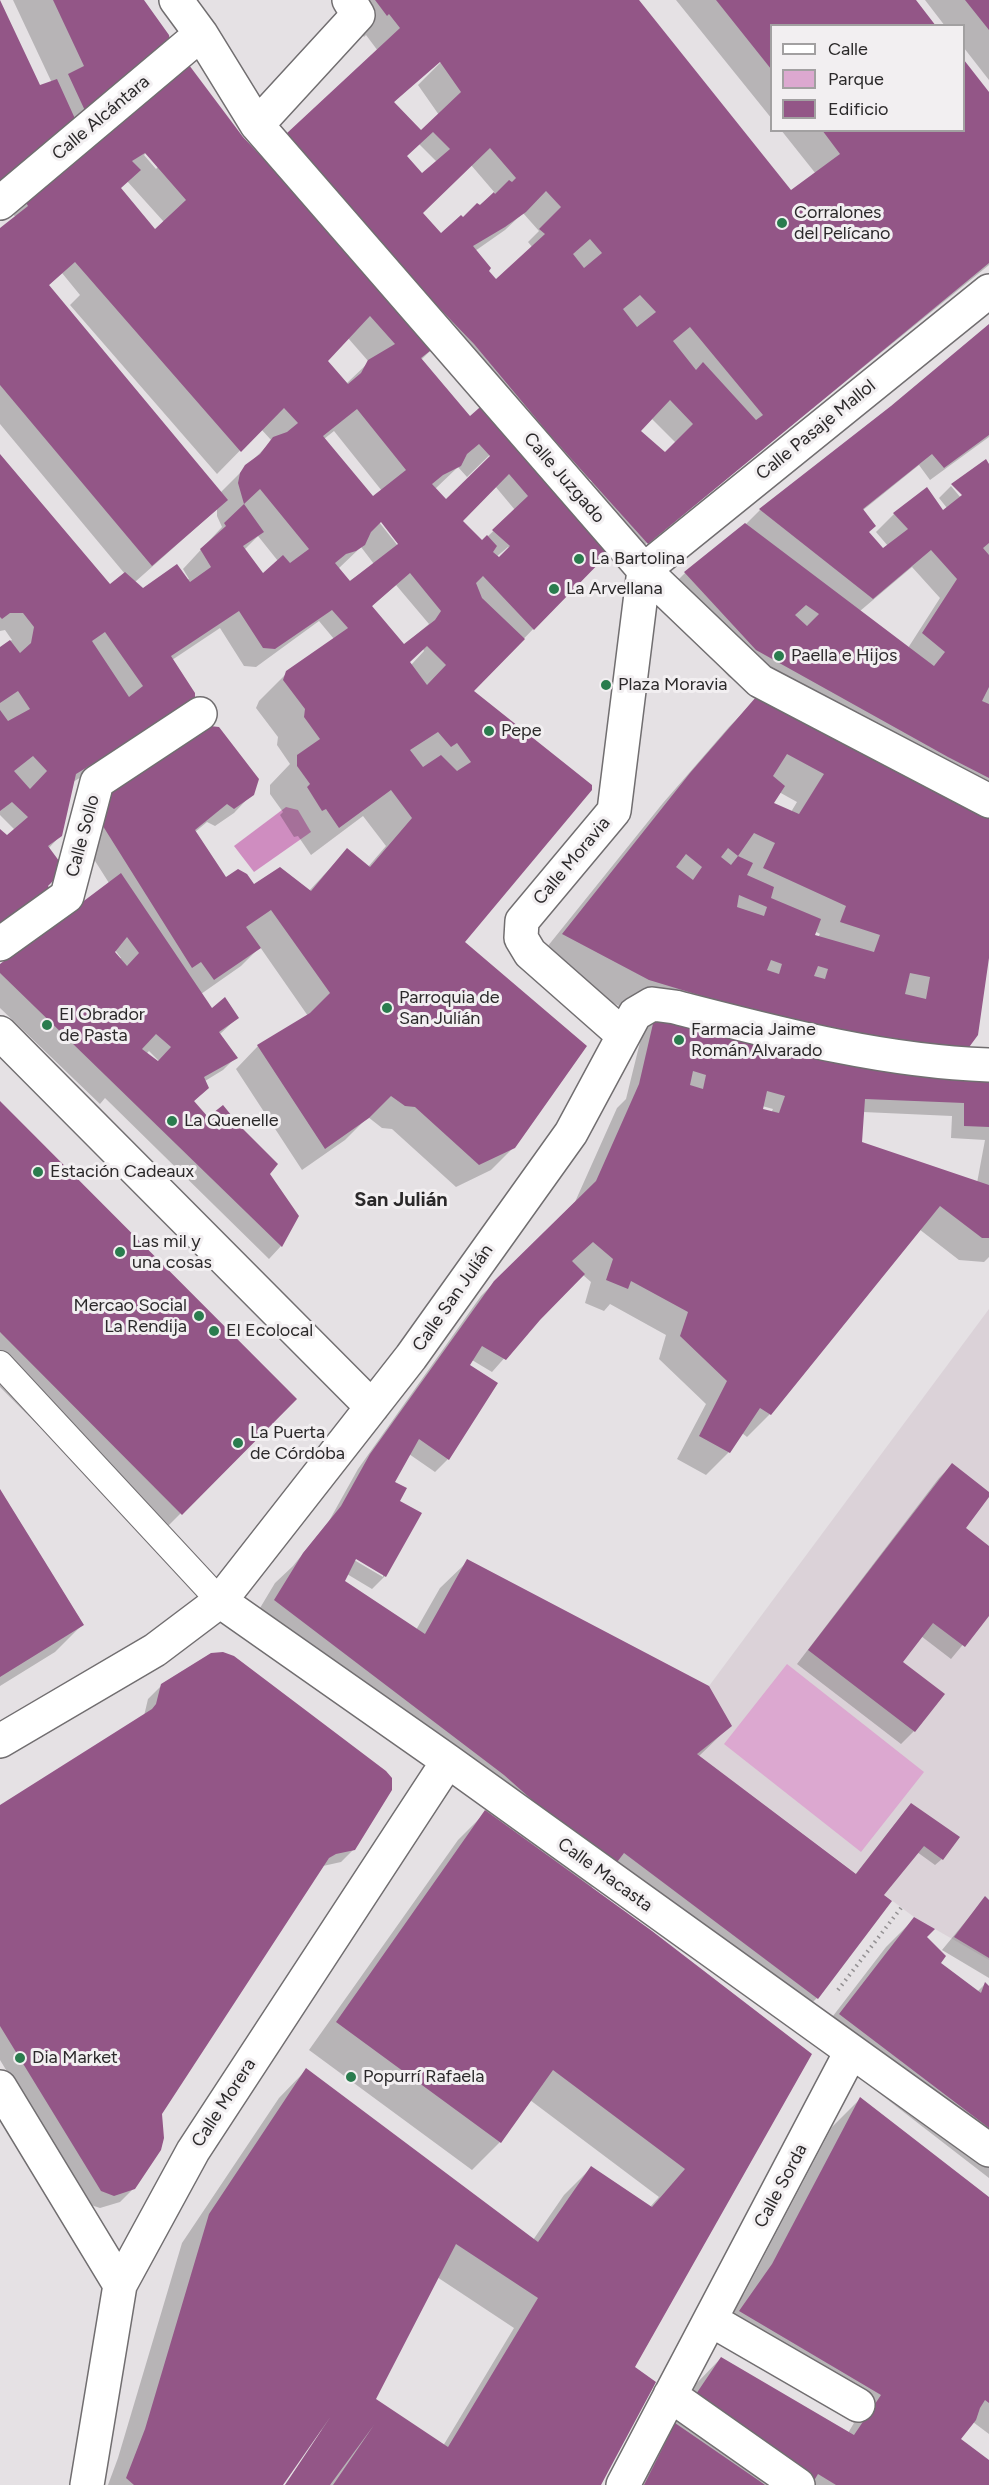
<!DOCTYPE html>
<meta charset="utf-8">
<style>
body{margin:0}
#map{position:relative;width:989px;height:2485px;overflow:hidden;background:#e5e1e4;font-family:Figtree,sans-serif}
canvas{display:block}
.legend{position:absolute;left:770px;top:24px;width:195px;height:108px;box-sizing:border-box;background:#f2eff1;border:2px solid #a2a0a1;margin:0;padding:8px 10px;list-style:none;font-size:18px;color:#2b292a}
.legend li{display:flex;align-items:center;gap:12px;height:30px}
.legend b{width:30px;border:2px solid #a2a0a1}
</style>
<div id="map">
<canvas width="989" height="2485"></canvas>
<ul class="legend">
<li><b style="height:8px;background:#fff"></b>Calle</li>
<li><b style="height:16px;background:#dca8d0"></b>Parque</li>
<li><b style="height:16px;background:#935687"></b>Edificio</li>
</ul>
</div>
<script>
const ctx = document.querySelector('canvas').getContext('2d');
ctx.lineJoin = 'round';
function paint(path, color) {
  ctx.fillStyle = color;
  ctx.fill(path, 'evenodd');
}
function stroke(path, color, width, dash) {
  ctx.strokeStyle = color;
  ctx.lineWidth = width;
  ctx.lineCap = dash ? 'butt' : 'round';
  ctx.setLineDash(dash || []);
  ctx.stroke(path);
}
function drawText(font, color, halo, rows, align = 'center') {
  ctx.font = font + ' Figtree,sans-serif';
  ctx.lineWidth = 6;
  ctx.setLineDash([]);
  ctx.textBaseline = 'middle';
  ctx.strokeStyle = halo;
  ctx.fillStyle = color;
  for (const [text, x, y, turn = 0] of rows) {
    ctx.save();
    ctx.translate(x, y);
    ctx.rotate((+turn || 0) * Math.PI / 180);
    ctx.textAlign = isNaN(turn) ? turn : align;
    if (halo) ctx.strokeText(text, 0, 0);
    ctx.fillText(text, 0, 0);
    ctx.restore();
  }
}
const built = new Path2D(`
 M989 1309V1960L914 1917 697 1754 709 1686Z`);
const green = new Path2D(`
 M787 1664 924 1772 861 1852 724 1744Z`);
const water = new Path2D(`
 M286 807 298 810 311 832 254 872 234 846Z`);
const shadow = new Path2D(`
 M13 0H142L167 36 59 141 0 4 40 87 52 83Z
 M367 0H637L791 192 816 174 781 130H964V62L989 95V265L755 455V452L641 548 437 344 421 360 469 418 509 436 467 477 458 467 435 489 400 546 511 438 554 505 607 553 472 692 591 786 463 942 514 1147 491 1170 456 1187 392 1129 382 1128 368 1117 345 1140 302 1170 236 1069 258 1046 308 1016 260 947 241 966 201 994 212 1010 237 1018 219 1035 236 1057 223 1070 205 1081 208 1088 193 1102 208 1120 268 1174 281 1246 269 1259 105 1098 100 1104 0 1008V966L109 883 83 842 94 809 252 794 234 813 215 826 207 822 195 832 225 879 254 886 309 891 347 850 368 867 386 846 363 816 311 855 298 836 294 837 280 815 283 812 270 794V785L290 764 277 745 278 737 256 708 259 701 287 673 334 639 319 621 256 667 244 666 220 628 172 660 174 720 73 782 61 835 48 849 46 886 0 831 7 837 15 830 0 815V648L12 640 5 630 0 631V456L110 586 125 574 0 424V230L16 218 13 214 26 202 189 67 242 138 345 247 378 51 366 35 364 37 349 18ZM439 60H443L418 85 439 115 421 132 393 103ZM419 144 437 162 422 176 405 157ZM146 153 158 167 156 169 144 155ZM471 165 495 193 441 235 421 213ZM127 181 164 222 154 231 119 189ZM523 213 539 231 528 242 533 248 496 282 475 251 505 230ZM62 273 80 295 70 305 217 474 261 429 272 441 220 493 48 286ZM348 338 369 362 346 384 326 361ZM657 410 659 411 652 419 676 443 665 454 641 433 587 486 585 484ZM334 431 382 491 373 498 324 439ZM495 486 515 510 482 542 461 521ZM217 509V516L222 527 183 569 189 579 143 590 135 582ZM378 515 400 544 398 546 375 517ZM258 536 278 561 262 575 244 550ZM361 547 374 564 341 587 338 569ZM508 547 510 548 489 566 496 557ZM396 585 429 624 403 646 371 607ZM423 649 424 651 411 665 408 662ZM115 950 121 958 119 959 113 952ZM149 1051 163 1065 146 1054Z
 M676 0H914L772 26V119Z
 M925 0H989V80L964 48V26H945Z
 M989 326V437L930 480 919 465 862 511 867 533 882 550 888 546 876 532 894 514 942 512 947 508 939 498 951 486 961 498 989 467V948L966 1049 989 1075V1257L984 1262 959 1260 919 1229 770 1414 747 1437 742 1433 729 1452 706 1475 677 1459 706 1404 659 1359 666 1335 610 1304 604 1311 585 1303 591 1282 583 1275 539 1319 492 1372 472 1360 468 1366 448 1459 435 1472 409 1454 393 1483 398 1501 385 1576 372 1589 347 1574 343 1582 416 1630 440 1588 468 1561 730 1726 698 1757 855 1875 905 1811 942 1859 935 1865 917 1852 881 1895 817 1998 789 2025 598 1881 591 1889 810 2055 633 2367 599 2485H285L323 2431 320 2429 281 2485H108L118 2458 182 2243 279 2098 306 2070 533 2240 564 2195 591 2168 650 2207 659 2197 530 2100 500 2142 472 2170 309 2050 458 1840 487 1811 248 1628 275 1583 293 1566 329 1521 358 1469 481 1296 575 1202 617 1108 626 1099 643 1030 621 1007 535 962 663 803 729 727 757 699 887 768 888 765 729 677 658 600 685 573 745 525 760 510 892 407ZM912 567 940 598 908 648 860 611ZM779 792 797 802 791 812 771 803ZM814 931 820 934 818 937 813 936ZM762 1106 773 1109 771 1113 761 1110ZM863 1112 952 1116 951 1138 985 1140 977 1183 861 1143ZM351 1554 383 1573V1577L349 1557ZM437 2277 514 2328 443 2446 374 2399Z
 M0 1104 295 1399 153 1541 0 1387Z
 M952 1465 989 1494 963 1529 989 1548V1613L951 1659 921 1636 901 1662 914 1731 901 1744 797 1664 939 1478Z
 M0 1492 82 1625 55 1652 0 1686Z
 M162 1685 354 1849 341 1862 323 1866 161 2113 134 2188 120 2202 100 2208 88 2204 0 2060V1807L144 1716 148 1699Z
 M985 1898 989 1902V1978L942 1950Z
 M914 1919 939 1963 977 1992 985 1984 989 1988V2178L813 2042 886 1947Z
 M860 2099 989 2199V2434L973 2422 954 2445 989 2461V2485H636L694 2386 721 2358 848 2433 854 2423 713 2339 744 2294 832 2127Z`);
const building = new Path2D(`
 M0 0 40 85 57 79 77 123 0 185Z
 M53 0H144L169 35 170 40 87 115 68 74 84 66Z
 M375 0H639L791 190 840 154 822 130H964V60L989 92V263L648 544 549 434 474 344 362 228 286 134 400 28 389 14 387 16ZM440 62 461 92 421 130 394 102ZM433 132 450 149 422 173 407 156ZM490 148 516 178 512 182 509 180 495 194 494 192 480 205 477 203 463 217 461 215 441 233 423 213ZM546 191 561 207 539 229 545 234 496 279 489 271 491 268 473 246 505 227 526 212ZM590 239 602 253 584 268 573 254ZM640 295 656 312 637 327 623 309ZM690 327 763 415 756 420 703 362 696 370 673 341ZM670 400 693 424 665 452 641 431Z
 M716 0H916L936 26H771V69Z
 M965 0H989V30Z
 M189 65 243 137 439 344 421 358 470 416 487 401 564 496 561 500 609 553 534 630 483 576 476 583 482 598 525 639 474 691 592 785V790L465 942 587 1046 515 1148 479 1165 415 1107 405 1106 391 1096 369 1118 325 1149 257 1045 310 1013 330 993 271 910 246 927 261 948 214 980 201 962 192 968 101 823 112 789 210 726 219 727 259 779 254 795 234 809 227 804 195 830 226 877 238 869 247 874 254 884 280 867 311 891 347 848 370 867 412 818 391 790 339 828 326 809 322 811 307 787 310 784 297 766V755L320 739 304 717 305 709 283 680 286 671 348 628 332 610 275 649 263 648 239 611 171 656 195 693V702L76 774 62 836 48 846 65 869 48 886 53 893 0 930V829L7 835 28 817 12 802 0 811V710L8 721 30 709 18 691 0 703V647L10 640 20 653 31 643 34 627 23 613H10L2 619 0 617V454L110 584 125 572 143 588 177 564 190 582 211 567 200 549 226 526 224 523 244 504 264 532 243 546 263 573 283 555 290 563 309 549 260 489 244 504 238 483 240 473 245 465 260 454 273 437 287 432 298 423 284 408 241 452 75 262 49 285 228 500 152 566 0 385V228L28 206 25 201ZM145 153 186 200 155 229 121 188 141 170 132 161ZM370 316 395 344 368 360 361 373 348 384 328 361ZM357 409 406 470 373 496 323 436ZM479 444 490 456 446 499 432 484 443 475 461 466 467 454ZM509 474 528 496 492 530 510 546 499 557 493 552 497 546 487 535 482 540 463 521ZM381 522 398 544 350 581 335 563 346 554 356 551 365 545 371 532ZM410 573 441 611 435 620 404 644 372 606ZM105 632 143 686 129 697 92 641ZM427 646 446 665 427 685 410 662ZM438 732 451 747 457 743 471 762 457 771 441 755 423 767 410 750ZM33 756 47 771 30 789 14 771Z
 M989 324V435L944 468 932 454 863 509 876 526 869 532 883 548 908 529 893 513 927 487 943 510 962 495 951 484 986 459 989 464V543L983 548 989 555V687L982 701 989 704V778L948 757 756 650 684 572 745 523 934 666 945 652 922 633 957 579 931 550 873 599 759 509 891 406ZM806 605 819 614 807 626 795 615Z
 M756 697 932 790 989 812V958L978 1035 967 1050 923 1049 735 1006 649 980 562 934 690 773ZM787 754 824 774 799 814 774 803 785 786 773 776ZM754 833 775 843 763 868 846 906 840 922 880 935 874 952 815 935 821 919 771 898 774 887 747 875 753 863 738 856ZM728 848 738 856 731 865 721 857ZM686 854 702 867 693 880 676 867ZM739 895 767 907 764 916 737 907ZM771 960 782 964 779 974 767 970ZM818 966 828 969 825 979 814 976ZM910 973 930 977 926 999 905 994Z
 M121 873 212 1008 225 997 239 1018 219 1032 238 1058 204 1077 209 1088 194 1101 208 1117 223 1105 240 1126 278 1164 270 1174 299 1216 282 1247 0 973V964ZM127 937 139 953 127 966 115 952ZM156 1034 171 1047 158 1061 142 1049Z
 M655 1015 989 1073V1127L964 1126V1103L865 1099 862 1142 989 1185V1238H982L940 1206 771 1415 760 1408 730 1453 699 1436 727 1381 680 1336 688 1312 631 1281 628 1289 606 1280 613 1259 593 1242 572 1261 585 1274 540 1320 506 1360 482 1346 470 1365 498 1383 449 1460 419 1439 395 1482 407 1488 400 1501 422 1513 386 1577 356 1559 345 1581 425 1634 467 1559 709 1686 732 1726 697 1754 856 1874 911 1803 960 1837 943 1860 924 1846 884 1895 892 1901 818 1999 624 1853 611 1870 504 1775 274 1600 303 1553 341 1506 370 1454 494 1281 596 1181 639 1084ZM693 1071 706 1075 703 1089 690 1085ZM767 1091 785 1096 779 1113 763 1109Z
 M0 1101 297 1399 182 1515 0 1332Z
 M952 1463 989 1492V1497L966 1528 989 1546V1616L965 1647 933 1623 903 1662 945 1694 915 1732 808 1650Z
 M0 1489 84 1625 0 1677Z
 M223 1652 234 1656 386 1771 392 1778V1790L355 1850 336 1854 329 1858 162 2114 164 2138 161 2150 135 2189 114 2196 101 2191 0 2026V1805L152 1709 156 1704 161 1684 211 1653Z
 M485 1810 652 1931 812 2054 635 2367 656 2382 601 2485H333L374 2425 330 2485H285L331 2416 283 2485H134L126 2478 145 2429 209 2214 306 2068 538 2242 591 2166 652 2207 685 2169 553 2070 501 2143 336 2022ZM456 2244 538 2298 448 2447 376 2399Z
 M985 1896 989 1900V1958L954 1937Z
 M914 1917 935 1929 927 1937 946 1956 941 1963 981 1993 985 1982 989 1986V2128L839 2014Z
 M860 2097 989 2197V2403L985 2400 980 2408 976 2420 961 2439 989 2460V2485H836L818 2474 812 2484 692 2400 721 2357 854 2435 881 2395 739 2311 772 2264Z
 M675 2423 758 2480 765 2485H644Z`);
const path = new Path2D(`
 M838 1990 901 1908`);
const service = new Path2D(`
 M0 1364 220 1601`);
const pedestrian = new Path2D(`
 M711 2320 858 2405`);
const minor = new Path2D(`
 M176 0 201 34 257 125 358 15 349 0
 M257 125 644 570 760 681 989 801
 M0 203 201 34
 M0 944 67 896 97 782 200 714
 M0 1033 372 1407
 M623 1035 530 953 521 938 522 921 614 811 644 570 989 291
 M220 1601 448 1761 989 2150
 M0 1741 155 1650 220 1601 411 1357 571 1133 635 1014 652 1004 675 1007C780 1034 880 1061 989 1065
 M0 2087 120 2285
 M670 2395 798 2485
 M87 2485 120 2285 193 2151 448 1761
 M623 2485 851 2052`);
const markers = [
 [782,223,6,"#2a7c4e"],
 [579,559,6,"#2a7c4e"],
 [554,589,6,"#2a7c4e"],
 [779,656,6,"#2a7c4e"],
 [606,685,6,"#2a7c4e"],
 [489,731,6,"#2a7c4e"],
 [387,1008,6,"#2a7c4e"],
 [47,1025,6,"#2a7c4e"],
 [679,1040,6,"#2a7c4e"],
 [172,1121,6,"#2a7c4e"],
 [38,1172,6,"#2a7c4e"],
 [120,1252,6,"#2a7c4e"],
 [199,1316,6,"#2a7c4e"],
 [214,1331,6,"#2a7c4e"],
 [238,1443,6,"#2a7c4e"],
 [20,2058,6,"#2a7c4e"],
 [351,2077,6,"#2a7c4e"]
];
const streetNames = [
 ["Calle Alcántara",101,118,-40],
 ["Calle Pasaje Mallol",816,430,-39],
 ["Calle Juzgado",564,478,49],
 ["Calle Sollo",83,836,-75],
 ["Calle Moravia",572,861,-50],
 ["Calle San Julián",453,1298,-55],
 ["Calle Macasta",605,1875,36],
 ["Calle Morera",224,2103,-57],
 ["Calle Sorda",781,2186,-62]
];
const poiNames = [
 ["Corralones",794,213],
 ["del Pelícano",794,234],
 ["La Bartolina",591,559],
 ["La Arvellana",566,589],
 ["Paella e Hijos",791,656],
 ["Plaza Moravia",618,685],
 ["Pepe",501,731],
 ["Parroquia de",399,998],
 ["San Julián",399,1019],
 ["El Obrador",59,1015],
 ["de Pasta",59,1036],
 ["Farmacia Jaime",691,1030],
 ["Román Alvarado",691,1051],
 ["La Quenelle",184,1121],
 ["Estación Cadeaux",50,1172],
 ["Las mil y",132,1242],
 ["una cosas",132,1263],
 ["Mercao Social",187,1306,"right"],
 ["La Rendija",187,1327,"right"],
 ["El Ecolocal",226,1331],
 ["La Puerta",250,1433],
 ["de Córdoba",250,1454],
 ["Dia Market",32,2058],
 ["Popurrí Rafaela",363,2077]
];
const neighbourhoodNames = [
 ["San Julián",401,1200]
];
paint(built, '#dbd2d8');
paint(green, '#dca8d0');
paint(water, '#cf8dc0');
paint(shadow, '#0003');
paint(building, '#935687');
stroke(service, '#716e70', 28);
stroke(pedestrian, '#716e70', 36);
stroke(minor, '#716e70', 36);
stroke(path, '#939092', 4, [1.5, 4.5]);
stroke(service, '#fff', 26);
stroke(pedestrian, '#fff', 33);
stroke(minor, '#fff', 33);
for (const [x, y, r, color] of markers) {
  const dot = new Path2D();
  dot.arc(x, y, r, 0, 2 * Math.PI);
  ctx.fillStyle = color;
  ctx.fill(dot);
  stroke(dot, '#f2eff1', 2);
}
drawText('18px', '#2b292a', '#f2eff1', streetNames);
drawText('18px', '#2b292a', '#f2eff1', poiNames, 'left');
drawText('bold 20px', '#2b292a', '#f2eff1', neighbourhoodNames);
</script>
